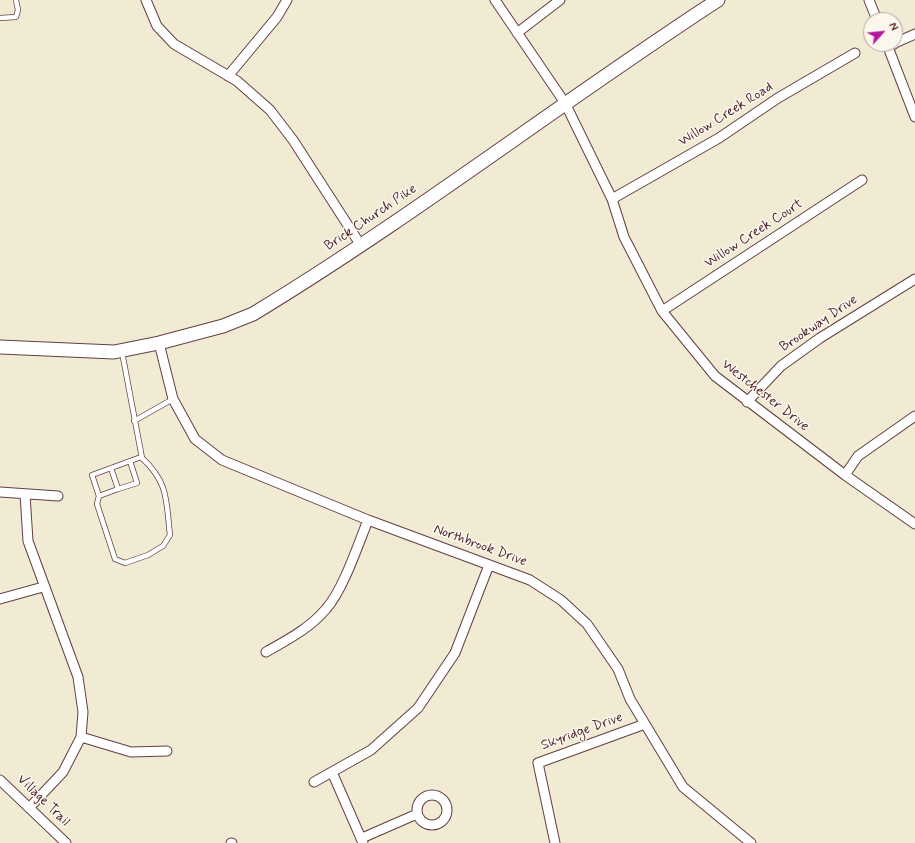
<!DOCTYPE html>
<style>
body{margin:0}
#map{position:relative;width:915px;height:843px;overflow:hidden;background:#f2ebd4;font-family:Mynerve,sans-serif}
canvas{display:block}
.north{position:absolute;left:863px;top:12px;width:40px;height:40px;box-sizing:border-box;background:#fbf7ec;border:1px solid #b4a19f;border-radius:50%;rotate:63deg;font-size:11px;font-weight:700;line-height:16px;text-align:center;color:#4a1f2b}
.north::after{content:'';display:block;margin:auto;width:14px;height:18px;background:#b5179e;clip-path:polygon(50% 0,100% 100%,50% 72%,0 100%)}
</style>
<div id="map">
<canvas width="915" height="843"></canvas>
<div class="north">N</div>
</div>
<script>
const ctx = document.querySelector('canvas').getContext('2d');
ctx.lineJoin = 'round';
function stroke(path, color, width, dash) {
  ctx.strokeStyle = color;
  ctx.lineWidth = width;
  ctx.lineCap = dash ? 'butt' : 'round';
  ctx.setLineDash(dash || []);
  ctx.stroke(path);
}
function drawText(font, color, halo, rows, align = 'center') {
  ctx.font = font + ' Mynerve,sans-serif';
  ctx.lineWidth = 3;
  ctx.setLineDash([]);
  ctx.textBaseline = 'middle';
  ctx.strokeStyle = halo;
  ctx.fillStyle = color;
  for (const [text, x, y, turn = 0] of rows) {
    ctx.save();
    ctx.translate(x, y);
    ctx.rotate((+turn || 0) * Math.PI / 180);
    ctx.textAlign = isNaN(turn) ? turn : align;
    if (halo) ctx.strokeText(text, 0, 0);
    ctx.fillText(text, 0, 0);
    ctx.restore();
  }
}
const service = new Path2D(`
 M0 18 16 17 18 10 16 0
 M134 421 173 399
 M111 468 118 489 137 483 130 461
 M118 489 99 496 92 475 141 457
 M99 496 97 504 115 559 125 563 148 555 163 546 170 535C166 501 169 483 142 458L122 352`);
const minor = new Path2D(`
 M146 0 157 26 174 44 237 81 270 110 293 140 360 244
 M495 0 565 103 612 199 624 237 662 311 715 376 845 475 915 524
 M869 0 877 20
 M517 33 560 0
 M895 43 915 34
 M894 44 888 47 915 117
 M228 76 277 17 287 0
 M612 199 719 138 778 98 855 53
 M662 311 862 180
 M159 343 173 399 195 439 222 460 368 520 530 580 561 600 587 624 618 669 630 699 683 787 751 843
 M747 402 781 366 820 338 915 279
 M845 475 858 456 915 416
 M0 492 58 496
 M25 494 28 541 78 677 83 712 81 737 63 772 29 808
 M0 599 43 587
 M266 652C287 640 309 629 326 609 343 590 358 545 368 520
 M81 737 131 752 167 751
 M332 772 363 843
 M0 780 66 843
 M314 782 371 750 418 708 455 653 489 565
 M417 810a15 15 0 1 1 30 0a15 15 0 1 1-30 0Z
 M362 838 417 814
 M231 843H232
 M555 843 538 763 645 724`);
const secondary = new Path2D(`
 M0 347 114 352 159 343 223 326 253 314C413 217 561 102 718 0`);
const streetNames = [
 ["Willow Creek Road",726,115,-32],
 ["Brick Church Pike",371,218,-34],
 ["Willow Creek Court",754,234,-33],
 ["Brookway Drive",819,324,-34],
 ["Westchester Drive",765,396,38],
 ["Northbrook Drive",480,546,20],
 ["Skyridge Drive",582,732,-20],
 ["Village Trail",43,801,44]
];
stroke(service, '#633e44', 6);
stroke(minor, '#633e44', 11);
stroke(secondary, '#633e44', 15);
stroke(service, '#fff', 4.5);
stroke(minor, '#fff', 9);
stroke(secondary, '#fff', 13);
drawText('14px', '#4a1f2b', '#fbf7ec', streetNames);
</script>
